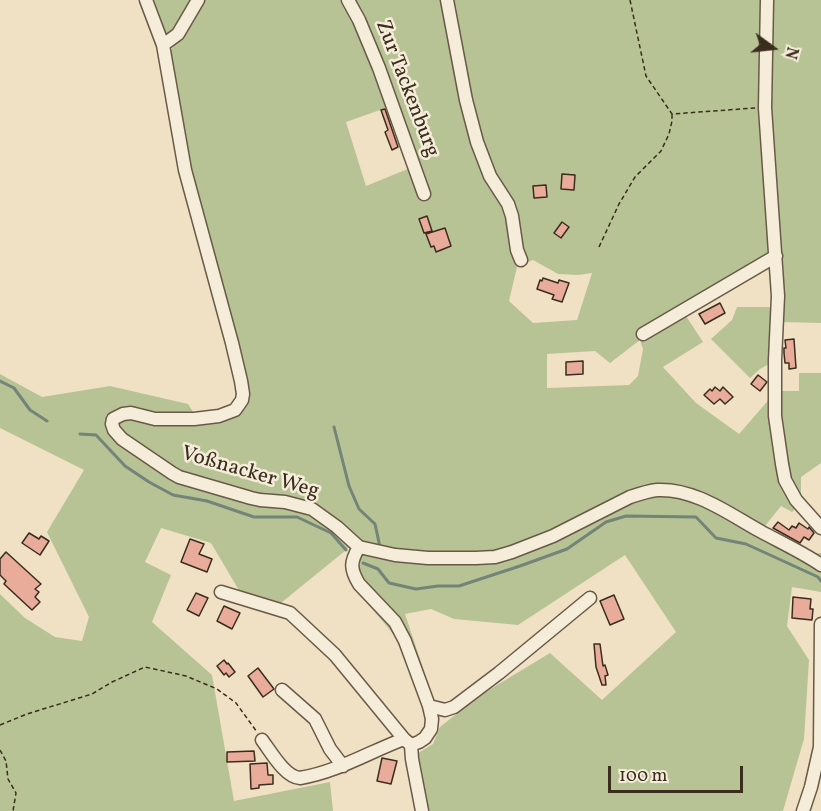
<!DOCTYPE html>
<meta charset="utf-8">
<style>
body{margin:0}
#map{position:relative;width:821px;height:811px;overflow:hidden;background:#f0e1c4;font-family:Vollkorn,serif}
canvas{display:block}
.north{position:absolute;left:743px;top:18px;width:60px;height:60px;-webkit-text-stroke:4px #f5ecd9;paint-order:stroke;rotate:105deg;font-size:16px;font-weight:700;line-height:24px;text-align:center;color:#3a2d1e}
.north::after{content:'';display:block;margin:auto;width:21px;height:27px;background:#3a2d1e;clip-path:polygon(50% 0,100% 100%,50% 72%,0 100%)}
.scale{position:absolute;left:608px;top:766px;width:135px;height:27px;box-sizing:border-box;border:3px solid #3a2d1e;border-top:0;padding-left:8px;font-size:18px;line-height:21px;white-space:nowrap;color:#3a2d1e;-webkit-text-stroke:4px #f5ecd9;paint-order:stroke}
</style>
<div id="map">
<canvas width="821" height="811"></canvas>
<div class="north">N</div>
<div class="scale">100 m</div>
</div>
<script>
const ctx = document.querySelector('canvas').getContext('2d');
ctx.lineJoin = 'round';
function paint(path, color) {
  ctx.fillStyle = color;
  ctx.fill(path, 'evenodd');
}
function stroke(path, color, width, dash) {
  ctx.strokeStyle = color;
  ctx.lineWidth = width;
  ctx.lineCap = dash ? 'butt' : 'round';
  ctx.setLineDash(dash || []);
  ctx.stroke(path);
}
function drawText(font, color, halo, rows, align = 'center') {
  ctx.font = font + ' Vollkorn,serif';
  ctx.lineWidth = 5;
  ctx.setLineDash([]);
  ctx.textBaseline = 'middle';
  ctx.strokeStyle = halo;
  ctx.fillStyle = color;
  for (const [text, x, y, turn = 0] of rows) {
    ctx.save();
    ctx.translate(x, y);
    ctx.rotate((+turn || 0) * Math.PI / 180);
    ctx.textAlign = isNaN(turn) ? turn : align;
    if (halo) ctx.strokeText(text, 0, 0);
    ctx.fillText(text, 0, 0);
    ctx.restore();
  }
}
const green = new Path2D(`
 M148 0H196L174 36 162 32Z
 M202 0H821V323L780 322 771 363 760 369 750 378 711 339 732 320 737 307H775L771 265 684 313 703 342 663 367 696 403 739 434 772 396 773 391H799V373H821V463L801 477V503L792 512 781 506 761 531 803 553H821V592L792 587 787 626 809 660 804 739 783 811H427L415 755 433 744 440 727 479 696 550 653 602 700 676 632 625 555 518 625 454 619 431 609 405 614 430 689 417 692 395 636 357 591 356 542 276 607 243 597 211 543 161 528 145 562 171 575 152 622 212 675 234 801 330 782 333 811H0V594L25 618 55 637 82 641 89 617 47 532 84 470 0 428V374L42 397 110 386 188 404 199 421 241 405 185 164 168 55ZM397 104 420 164 366 186 346 122ZM533 260 558 274 578 275 592 273 577 320 533 323 509 301 517 267ZM640 340 643 349 638 376 629 385 547 388V354L595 351 610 363Z`);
const stream = new Path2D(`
 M0 381 14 388 30 410 47 421
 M334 427 349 486 359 509 375 524 380 547
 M80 434 96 435 125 466 149 482 173 495 207 501 254 517H297L331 533 346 550
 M363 563 378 569 389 583 416 589 438 586H459L520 566 567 549 606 522 626 516 696 517 716 538 746 544 818 577 821 581`);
const building = new Path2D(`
 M385 109 398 147 392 150 385 132 388 130 381 110Z
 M562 174 575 175 574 190 561 189Z
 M546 185 547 197 534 198 533 186Z
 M427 216 432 231 424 233 419 219Z
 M562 222 569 227 561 238 554 233Z
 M445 228 451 246 436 252 434 246 431 247 426 234Z
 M543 278 558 283 559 280 569 283 562 302 552 299 554 295 537 289 540 280 542 281Z
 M720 303 725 313 705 324 699 314Z
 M794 339 796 368 789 369V363H785L784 353V348H786L785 340Z
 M583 361V374L566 375V362Z
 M758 375 767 382 760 391 751 384Z
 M715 387 720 391 723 387 733 397 725 404 720 399 714 404 704 395 710 389 712 391Z
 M778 522 789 530 792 526 796 528 799 523 808 529 809 527 814 533 809 540 804 537 800 543 773 528Z
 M29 533 39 539 41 536 49 541 40 555 22 543Z
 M190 539 204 544 199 554 212 559 207 572 181 562Z
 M6 552 41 584 35 589 39 592 35 597 40 602 32 610 4 584 6 581 0 575V559Z
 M196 593 208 598 199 616 187 610Z
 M614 595 624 619 610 625 600 601Z
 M793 597 811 599 810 609H813L812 620 792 618Z
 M224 606 240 613 232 629 217 621Z
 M594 644H600L603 666 605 665 608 675 605 676 606 685H602L596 667Z
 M224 660 227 664 228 663 235 672 229 677 226 673 224 675 217 666Z
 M258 668 274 689 263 697 248 676Z
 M254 751 255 761 227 762V752Z
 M382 758 397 761 391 784 377 781Z
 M267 763 268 775H273V784L259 785V788L251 789 250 764Z`);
const path = new Path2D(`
 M630 0 646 76 672 114 755 108
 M599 247 619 204 635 177 661 151 669 134 672 121V114
 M0 725 27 714 92 694 112 682 145 667 186 676 217 689 236 703 257 732
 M0 750 6 761 8 779 16 793 13 811`);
const minor = new Path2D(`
 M146 0 163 45 185 170 232 343 241 381 243 394 242 400 235 410 219 416 194 419H155L131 413 123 414 113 419 112 424 114 430 122 439 172 473 179 477 251 498 260 500 285 502 312 509 337 527 359 547 395 555 428 558H476L495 557 512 552 553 536 630 497C639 494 648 491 657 490 695 488 729 514 760 531 780 542 802 552 821 565
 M348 0 359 20 379 68 424 194
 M447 0 466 100 477 142 490 176 508 204 512 216 517 250 521 260
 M767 0 765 108 778 296 775 360V416L782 464 785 480 796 500 821 528
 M163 45 178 34 198 0
 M643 334 776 256
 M359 547C350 562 350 569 359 584L395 622 405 641 429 706 432 719 431 729 425 738 419 742 411 745
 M221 592 290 613 335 655 404 739 411 745 412 759 422 811
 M282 690 315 719 330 749 343 766
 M429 706 445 710 454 707 499 673 590 598
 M262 740C271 752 285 777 300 778 337 772 369 752 404 739
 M803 811 811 787 820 747 821 624`);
const streetNames = [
 ["Zur Tackenburg",406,89,69],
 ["Voßnacker Weg",250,474,16]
];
paint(green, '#b8c395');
stroke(stream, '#748478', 3);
paint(building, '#e9ac9b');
stroke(building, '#3a2d1e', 1.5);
stroke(minor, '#685a48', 15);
stroke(path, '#3a2d1e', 1.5, [4.5, 3]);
stroke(minor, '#f5ecd9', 12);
drawText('21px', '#3a2d1e', '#f5ecd9', streetNames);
</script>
